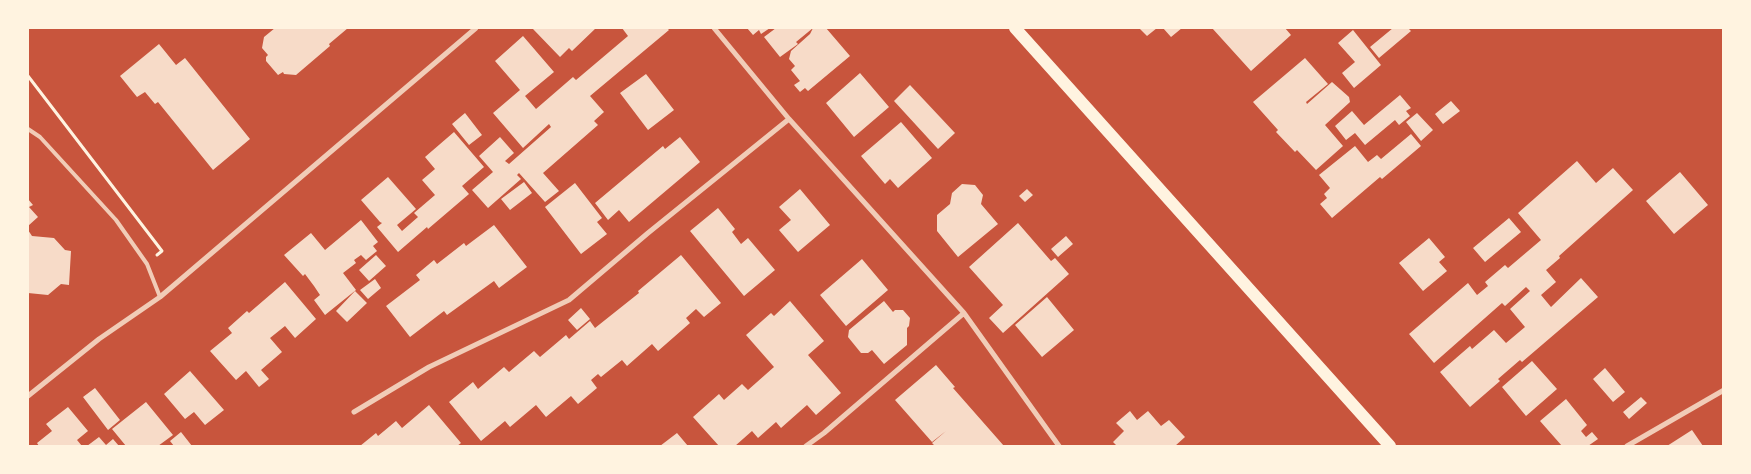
<!DOCTYPE html>
<style>
body{margin:0}
#map{position:relative;width:1751px;height:474px;overflow:hidden;background:#c8553d;font-family:"Alegreya Sans",sans-serif}
canvas{display:block}
.frame{position:absolute;inset:0;border:29px solid #fff3e0;pointer-events:none}
</style>
<div id="map">
<canvas width="1751" height="474"></canvas>
<div class="frame"></div>
</div>
<script>
const ctx = document.querySelector('canvas').getContext('2d');
ctx.lineJoin = 'round';
function paint(path, color) {
  ctx.fillStyle = color;
  ctx.fill(path, 'evenodd');
}
function stroke(path, color, width, dash) {
  ctx.strokeStyle = color;
  ctx.lineWidth = width;
  ctx.lineCap = dash ? 'butt' : 'round';
  ctx.setLineDash(dash || []);
  ctx.stroke(path);
}
const building = new Path2D(`
 M275 28H348L329 44 330 46 296 75 284 74 283 72 278 75 266 61V57L268 55 262 48 264 37Z
 M536 28H596L572 51 569 48 560 57 533 29Z
 M622 28H667L669 30 590 96 604 112 594 121 598 125 543 173 559 191 545 202 519 173 517 175 521 179 488 208 472 190 493 172 479 156 500 137 514 153 505 161 509 164 551 127 549 124 523 148 493 113 520 90 495 61 523 36 554 72 525 96 536 109 573 77 576 80 628 36Z
 M747 28H770L761 34 759 30 753 35Z
 M776 28H826L850 56 808 91 805 88 800 92 794 85 800 81 791 70 795 66 789 59 791 51 810 34 813 28 796 42 798 44 780 57 764 37Z
 M1139 28H1157L1147 36Z
 M1163 28H1182L1171 37Z
 M1212 28H1285L1291 35 1251 71Z
 M1393 28H1408L1411 31 1379 58 1370 47Z
 M1353 30 1381 65 1354 88 1342 73 1355 62 1338 43Z
 M159 44 176 65 185 58 250 139 213 170 158 102 155 104 145 92 137 97 120 76Z
 M1305 58 1328 84 1306 102 1307 104 1332 82 1349 97 1350 102 1325 125 1343 146 1316 170 1297 150 1295 152 1276 132 1278 130 1253 102Z
 M860 73 889 107 854 137 826 103Z
 M646 74 674 110 648 130 620 93Z
 M910 85 955 133 938 149 894 101Z
 M1400 95 1411 108 1406 111 1410 116 1399 125 1395 120 1365 145 1355 133 1346 140 1335 126 1352 111 1364 125Z
 M1451 101 1460 111 1443 124 1435 114Z
 M465 113 482 135 469 145 452 124Z
 M1417 113 1433 130 1421 141 1406 122Z
 M901 122 932 158 898 188 890 179 885 184 861 156Z
 M454 132 484 167 462 186 469 194 428 229 427 227 398 252 377 227 382 223 380 222 361 200 388 177 416 209 397 225 402 231 418 217 414 213 435 195 422 180 435 169 425 157Z
 M1411 134 1421 146 1382 179 1380 177 1332 218 1320 204 1327 198 1324 194 1330 188 1319 175 1355 146 1368 162 1377 155 1381 159Z
 M680 137 700 162 629 222 619 210 608 220 595 203 663 146 665 149Z
 M1577 161 1596 183 1613 168 1633 190 1559 256 1560 258 1546 270 1556 282 1541 295 1551 307 1581 278 1598 297 1522 362 1520 360 1498 379 1500 381 1470 407 1440 372 1470 346 1472 349 1494 330 1506 343 1525 327 1510 309 1530 291 1526 287 1505 306 1502 303 1434 363 1409 334 1468 283 1477 295 1488 286 1485 282 1505 265 1508 268 1541 240 1518 213Z
 M1680 172 1708 205 1674 234 1646 201Z
 M524 182 532 193 510 210 501 199Z
 M575 183 602 218 597 222 607 234 581 254 545 207Z
 M962 184 975 185 983 195 981 204 998 224 958 257 937 231V215L950 204 952 193Z
 M800 189 830 225 798 252 779 230 791 220 779 207Z
 M1027 189 1033 195 1025 202 1019 196Z
 M28 199 33 205 29 207 38 217 28 226Z
 M718 208 735 229 732 232 741 244 748 238 775 270 744 296 690 231Z
 M1509 218 1521 232 1485 262 1473 248Z
 M361 220 378 242 373 246 377 251 366 260 361 255 354 260 356 263 343 273 356 290 325 315 314 300 320 295 314 286 305 274 303 276 284 255 311 233 325 250Z
 M1018 223 1051 261 1055 258 1069 274 1003 333 989 318 1003 305 969 267Z
 M494 225 527 267 499 288 494 281 447 315 444 311 410 337 386 306 420 280 416 275 434 260 437 264 464 243 466 246Z
 M28 230 32 236 54 238 65 250 71 251 69 285 61 284 48 295 28 293Z
 M1066 236 1073 244 1058 257 1051 249Z
 M1429 238 1445 257 1439 262 1447 271 1423 291 1399 263Z
 M376 255 386 266 369 281 359 270Z
 M681 255 721 303 704 317 696 309 686 318 690 323 658 351 652 344 627 366 622 360 601 377 598 374 591 380 597 388 578 404 571 396 546 417 536 405 510 427 505 421 481 441 449 402 473 382 478 389 504 367 509 372 534 351 540 357 566 335 569 339 590 321 595 328 639 293 638 291Z
 M862 259 888 290 846 326 820 295Z
 M375 279 381 288 368 299 360 290Z
 M285 282 316 319 295 338 285 326 270 338 282 352 261 370 269 379 259 387 246 371 236 380 210 351 232 333 228 328 247 311 249 313Z
 M355 291 367 303 347 322 336 311Z
 M1047 297 1074 330 1042 357 1015 325Z
 M790 301 824 341 808 355 841 393 816 415 807 405 781 428 776 422 758 438 752 431 735 446H719L693 417 719 394 724 400 742 384 748 390 774 367 746 335 771 313 774 316Z
 M884 301 893 312 895 310H903L910 318 909 326 907 328V345L884 364 872 350 868 353H861L848 337 849 330Z
 M581 308 590 319 577 330 568 320Z
 M1532 361 1557 389 1526 416 1502 387Z
 M936 365 955 387 953 388 1004 446H935L932 443 946 431 932 442 895 400Z
 M1605 368 1625 392 1613 402 1593 379Z
 M190 371 224 410 205 425 194 412 185 419 164 394Z
 M95 388 120 420 108 430 83 397Z
 M1641 397 1647 403 1629 419 1623 412Z
 M1566 399 1587 425 1581 431 1586 437 1592 432 1598 439 1588 446H1566L1564 445 1562 446 1540 421Z
 M146 402 173 435 158 446H126L112 429Z
 M429 405 461 443 457 446H360L376 433 378 436 396 421 402 428Z
 M68 407 88 431 77 440 82 446H39L37 443 52 431 46 424Z
 M1130 411 1137 420 1148 411 1161 426 1169 420 1185 437 1175 446H1117L1113 442 1124 431 1116 423Z
 M1692 430 1703 446H1667Z
 M181 432 192 446H174L170 441Z
 M677 433 688 446H660Z
 M99 437 106 445 113 439 119 446H87Z`);
const path = new Path2D(`
 M28 76 162 251 157 255`);
const service = new Path2D(`
 M28 129 40 137 116 220 147 264 160 297`);
const minor = new Path2D(`
 M714 28 789 119 964 313 1059 446
 M28 396 99 339 160 297 476 28
 M354 412 429 367 569 300 648 233 789 119
 M806 446 824 433 964 313
 M1627 446 1724 390`);
const primary = new Path2D(`
 M1015 28 1390 446`);
paint(building, '#f7dbc8');
stroke(path, '#fff3e0', 3);
stroke(service, '#f1ccb7', 4);
stroke(minor, '#f1ccb7', 5);
stroke(primary, '#fff3e0', 12);
</script>
